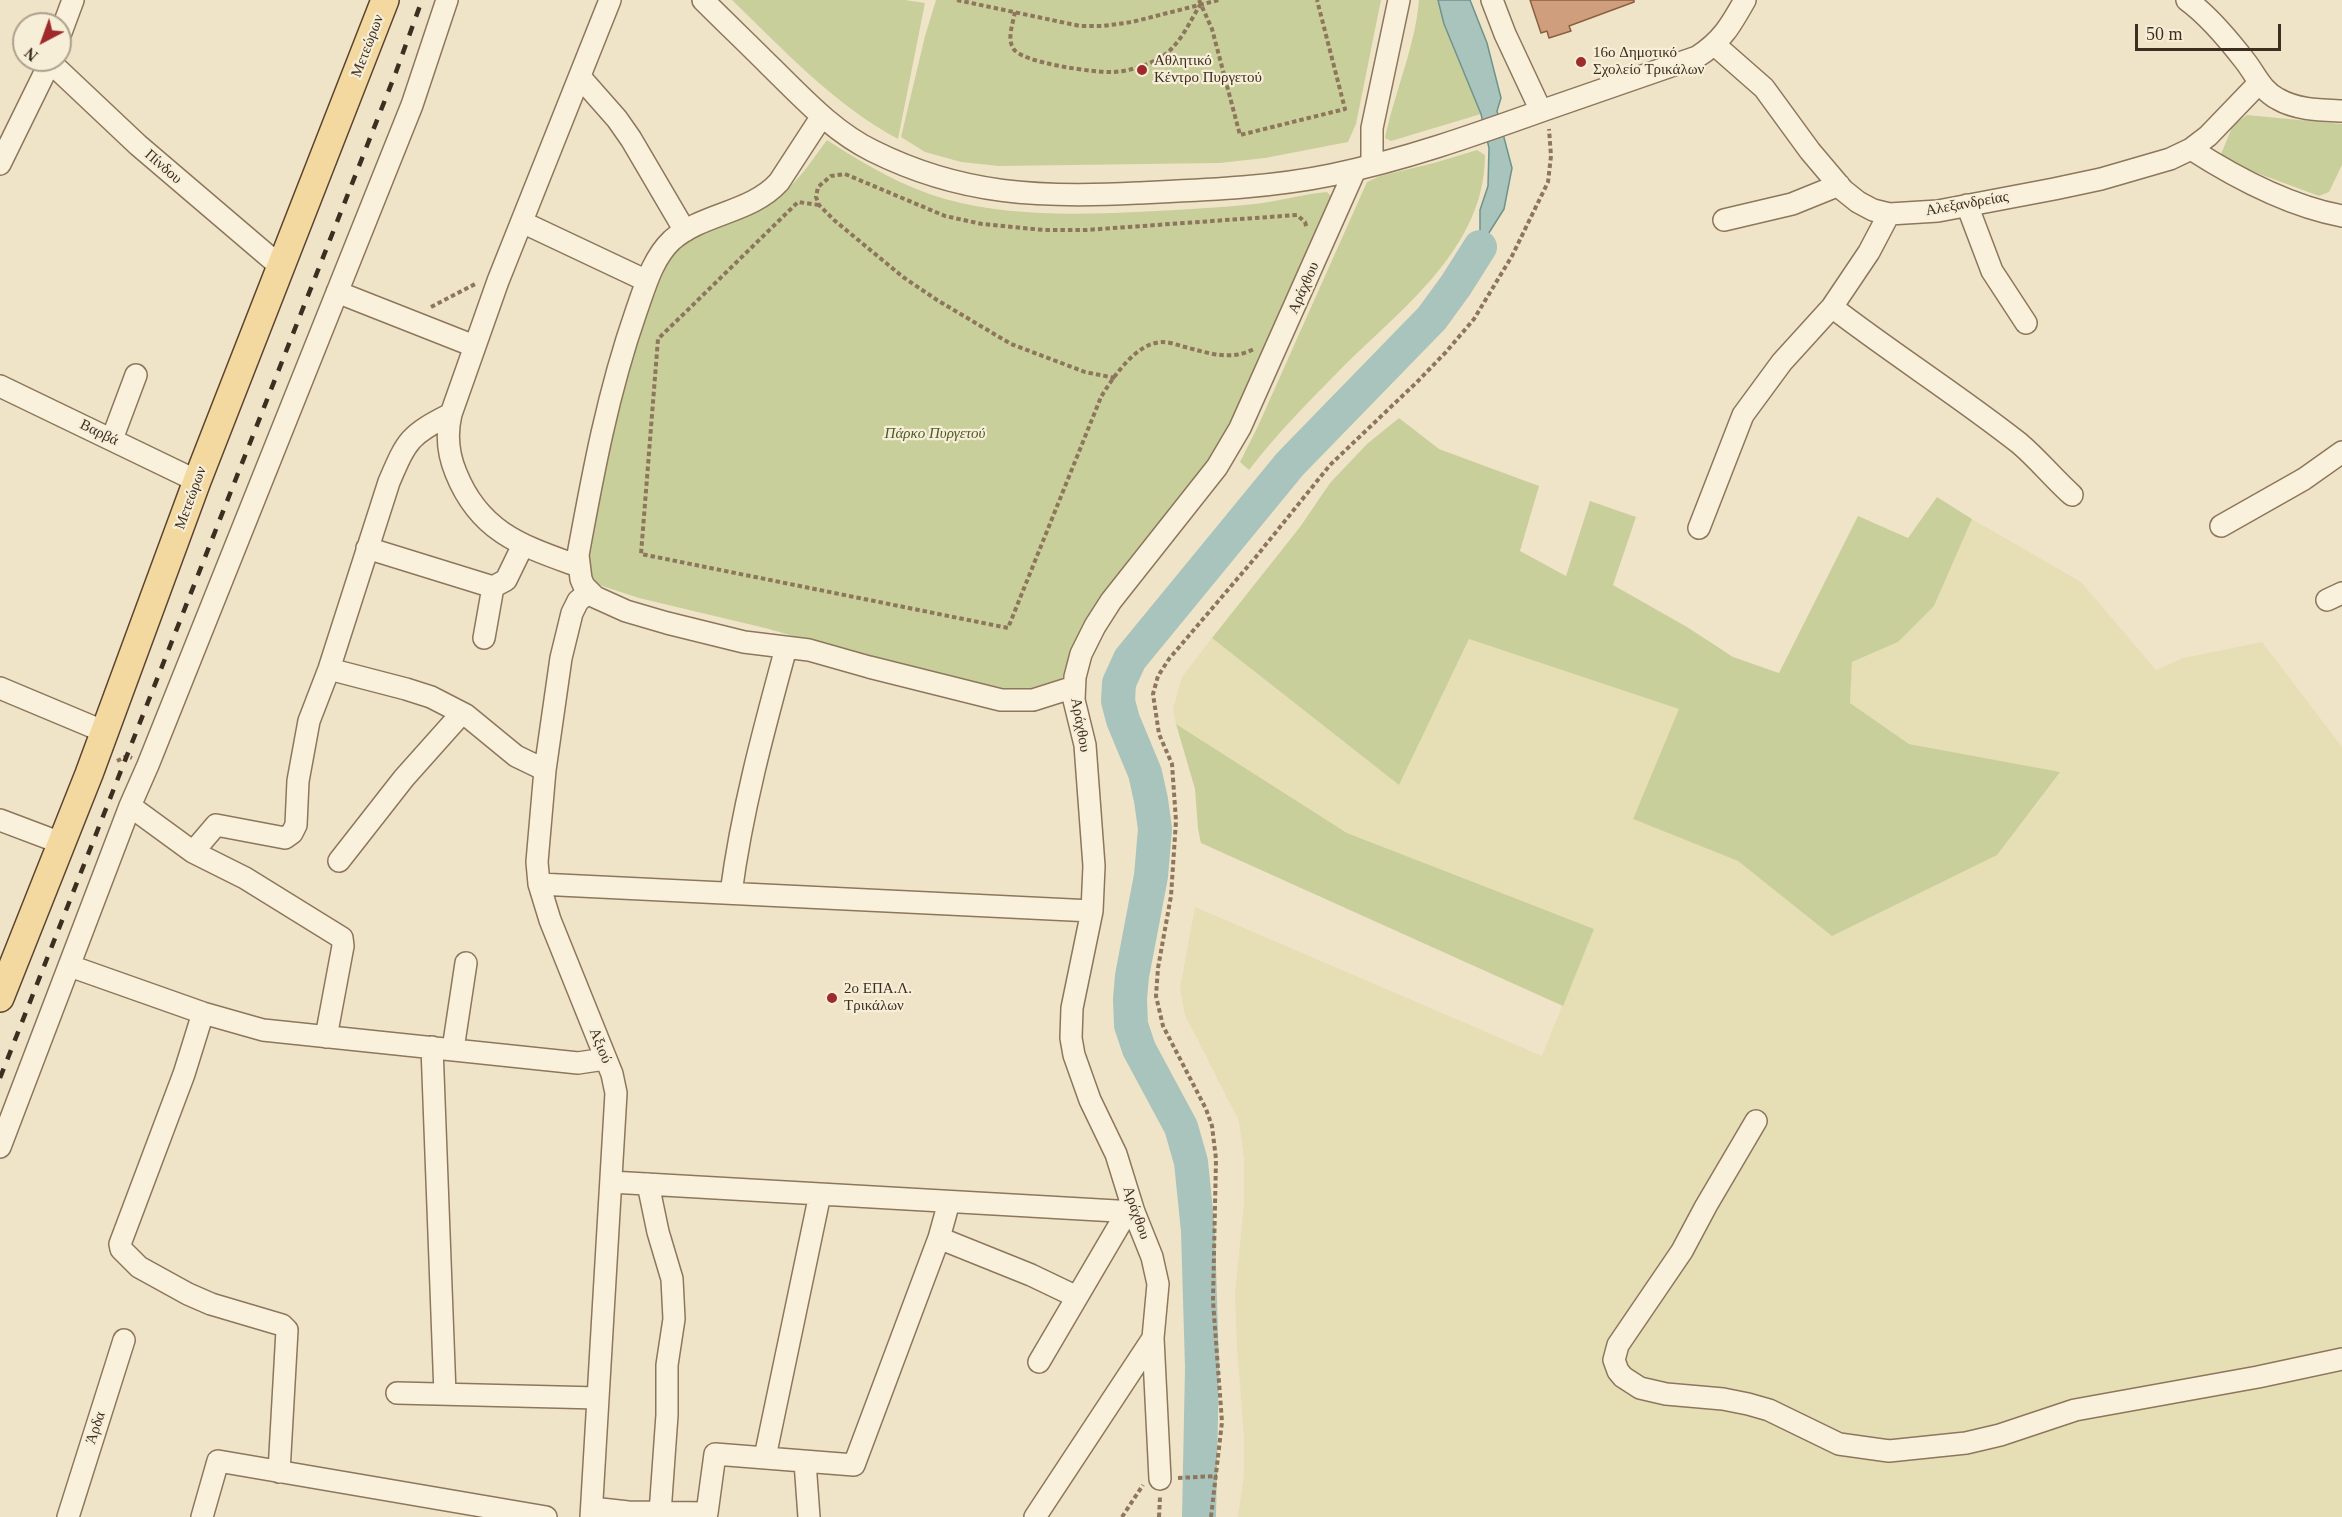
<!DOCTYPE html>
<meta charset="utf-8">
<style>
body{margin:0}
#map{position:relative;width:2342px;height:1517px;overflow:hidden;background:#f0e4c8;font-family:"Times New Roman",serif}
canvas{display:block}
.north{position:absolute;left:12px;top:12px;width:60px;height:60px;box-sizing:border-box;background:#f7eed8;border:2px solid #ada18e;border-radius:50%;rotate:221deg;font-size:16px;font-weight:700;line-height:24px;text-align:center;color:#3d2e20}
.north::after{content:'';display:block;margin:auto;width:21px;height:27px;background:#9e2a2b;clip-path:polygon(50% 0,100% 100%,50% 72%,0 100%)}
.scale{position:absolute;left:2135px;top:24px;width:146px;height:27px;box-sizing:border-box;border:3px solid #3d2e20;border-top:0;padding-left:8px;font-size:18px;line-height:21px;white-space:nowrap;color:#3d2e20;-webkit-text-stroke:4px #f7eed8;paint-order:stroke}
</style>
<div id="map">
<canvas width="2342" height="1517"></canvas>
<div class="north">N</div>
<div class="scale">50 m</div>
</div>
<script>
const ctx = document.querySelector('canvas').getContext('2d');
ctx.lineJoin = 'round';
function paint(path, color) {
  ctx.fillStyle = color;
  ctx.fill(path, 'evenodd');
}
function stroke(path, color, width, dash) {
  ctx.strokeStyle = color;
  ctx.lineWidth = width;
  ctx.lineCap = dash ? 'butt' : 'round';
  ctx.setLineDash(dash || []);
  ctx.stroke(path);
}
function drawText(font, color, halo, rows, align = 'center') {
  ctx.font = font + ' "Times New Roman",serif';
  ctx.lineWidth = 4.5;
  ctx.setLineDash([]);
  ctx.textBaseline = 'middle';
  ctx.strokeStyle = halo;
  ctx.fillStyle = color;
  for (const [text, x, y, turn = 0] of rows) {
    ctx.save();
    ctx.translate(x, y);
    ctx.rotate((+turn || 0) * Math.PI / 180);
    ctx.textAlign = isNaN(turn) ? turn : align;
    if (halo) ctx.strokeText(text, 0, 0);
    ctx.fillText(text, 0, 0);
    ctx.restore();
  }
}
const farmland = new Path2D(`
 M1972 519 2081 582 2156 670 2183 658 2262 642 2342 747V1517H1238L1244 1475V1435L1237 1348 1235 1294 1244 1203V1159L1239 1121 1185 1015 1180 989 1195 907 1542 1056 1593 930 1347 833 1176 724 1173 709 1182 677 1212 638 1399 785 1469 639 1680 709 1633 819 1738 861 1832 935 2059 772 1909 744 1850 703 1852 662 1898 642 1934 606Z`);
const green = new Path2D(`
 M732 0H905L925 3 898 139C833 104 784 50 732 0Z
 M936 0H1381L1356 124 1348 142 1265 158 1220 163 999 166 961 162 925 152 901 137 925 36Z
 M1419 0H1438L1444 25 1481 114 1391 141 1385 138C1395 91 1415 47 1419 0Z
 M2247 115 2342 124V165L2329 192 2319 196 2219 159 2233 125Z
 M827 140C864 164 903 187 945 199 1008 216 1072 215 1136 212 1176 210 1215 208 1255 204 1279 201 1303 194 1327 192L1336 201 1231 430 1062 678 1048 689 985 692 769 629 639 598 590 582 585 571 599 481 641 319 664 267 684 238 779 196C799 181 812 160 827 140Z
 M1477 150 1485 155C1485 250 1398 311 1338 372 1307 403 1276 435 1249 470L1240 462 1258 426 1367 182 1380 176 1434 163Z
 M1399 418 1439 449 1539 486 1520 551 1566 576 1590 501 1636 517 1613 585 1687 627 1733 657 1779 673 1858 516 1908 538 1937 497 1972 519 1934 606 1898 642 1852 662 1850 703 1909 744 2060 772 1997 855 1832 936 1738 861 1633 819 1679 709 1469 639 1399 785 1212 638 1300 527 1330 483 1367 444Z
 M1176 724 1347 833 1594 929 1563 1006 1201 843 1198 829 1195 789Z`);
const water = new Path2D(`
 M1438 0H1470L1487 43 1501 98 1497 111 1512 168 1504 209 1480 247V210L1488 186 1489 148 1481 114 1444 24Z`);
const river = new Path2D(`
 M1199 1517 1202 1367 1198 1231 1191 1162 1181 1127 1139 1049 1131 1025 1130 999 1132 976 1151 876 1155 829 1151 800 1145 773 1123 720 1118 701 1119 683 1130 659 1290 464 1432 318 1456 285 1480 247`);
const building = new Path2D(`
 M1530 0H1634V2L1569 26 1571 31 1549 38 1547 31 1541 33Z`);
const path = new Path2D(`
 M957 0 1080 26H1103L1132 22 1219 0
 M1199 0 1212 29 1240 135 1345 109 1317 0
 M1015 12C1013 23 1007 38 1013 48 1020 63 1097 73 1114 72 1129 71 1145 66 1158 59 1178 49 1189 23 1200 5
 M819 205 798 202 658 339 641 554 1008 628 1101 397C1113 377 1136 343 1162 342 1168 342 1175 344 1181 346 1206 352 1229 362 1254 349
 M431 307 477 283
 M1115 378 1085 372 1011 344 937 300 903 277 834 220 819 205 816 197 818 187 831 176 845 174 945 216 982 224 1044 230H1086L1297 215 1305 222 1307 229
 M117 761 127 756 132 758
 M1178 1478 1217 1476
 M1122 1517 1143 1485
 M1159 1517 1160 1497
 M1211 1517 1222 1422 1213 1301 1216 1159 1212 1126 1206 1109 1163 1026 1156 996 1158 968 1171 896 1176 821 1172 764 1159 734 1153 694 1158 676 1169 659 1255 558 1330 465 1417 382 1446 352 1474 319 1512 256 1548 182 1551 156 1549 129`);
const minor = new Path2D(`
 M703 0C725 22 747 43 769 65 801 96 832 131 873 151 961 195 1041 198 1137 193 1201 190 1268 188 1331 175 1404 160 1474 135 1544 110 1595 92 1646 75 1697 57 1722 41 1731 25 1745 0
 M1492 0 1505 34 1541 111
 M2187 0C2209 16 2228 39 2245 61 2256 75 2261 90 2278 99 2297 110 2321 110 2342 111
 M60 35 73 0
 M1715 45 1764 88 1810 151 1843 190 1858 202 1873 210 1889 214 1938 211 2054 189 2101 179 2170 159 2191 149 2208 136 2259 83
 M50 62 138 145 281 267
 M580 77 617 119 631 139 685 231
 M822 116 779 182C751 213 703 213 672 240 652 259 645 287 636 312 608 392 593 473 578 555L581 579 584 586 595 597 626 611 667 623 744 642 809 650 869 667 1001 700H1033L1074 687
 M2191 149C2236 178 2289 206 2342 216
 M0 164 51 60
 M1372 165V128L1399 0
 M1967 205 1992 271 2026 323
 M1724 220 1792 204 1839 185
 M522 222 647 281
 M337 292 474 346
 M1832 307C1893 354 1958 395 2019 443 2038 459 2054 479 2072 495
 M0 386 197 481
 M112 439 136 375
 M2221 526 2304 479 2342 452
 M1699 528 1743 415 1782 362 1832 307 1869 252 1889 214
 M367 548 493 587 506 580 523 545
 M578 566C523 546 480 533 456 473 448 454 446 435 451 414L498 281 610 0
 M589 592 578 601 572 613 561 658 545 770 537 862 539 884 550 920 612 1074 616 1093 591 1517
 M2327 600 2342 593
 M484 638 493 587
 M329 669 406 689 431 697 466 715 516 756 545 770
 M0 688 105 732
 M130 806 193 852 245 878 342 938 343 946 326 1037
 M0 820 61 843
 M193 852 216 825 285 838 292 833 296 825 298 781 309 721 329 669 389 482C407 440 409 435 451 414
 M339 861 404 778 462 713
 M539 884 1092 911
 M731 893C742 809 764 729 786 648
 M70 966 203 1013 263 1030 578 1063 605 1059
 M203 1013 184 1074 120 1244 121 1249 139 1267 188 1294 211 1304 282 1325 287 1330 279 1472
 M432 1047 445 1394
 M453 1049 466 963
 M1756 1121 1706 1206 1682 1251 1618 1345 1614 1360 1618 1371 1623 1377 1640 1388 1666 1394 1723 1399 1748 1404 1769 1410 1839 1444 1889 1451 1966 1443 2000 1435 2075 1410 2258 1377 2342 1359
 M0 1147 130 806 148 765 412 105 447 0
 M611 1182 1134 1212
 M648 1184 658 1232 672 1279 674 1319 667 1365V1415L660 1513
 M939 1238 1031 1275 1077 1297
 M1039 1362 1127 1212
 M397 1393 598 1398
 M765 1457 820 1194
 M805 1462 809 1517
 M1160 1479 1153 1338 1158 1284 1152 1257 1134 1212 1116 1154 1090 1100 1074 1055 1071 1038 1072 1008 1092 911 1094 866 1085 745 1074 700 1075 677 1081 654 1095 626 1111 601 1217 467 1240 428 1355 170
 M592 1508 628 1512 707 1513 715 1454 854 1465 939 1238 949 1202
 M68 1517 124 1340
 M202 1517 218 1461 546 1517
 M1035 1517 1153 1338`);
const major = new Path2D(`
 M0 998 89 774 197 481 385 0`);
const rail = new Path2D(`
 M0 1078 396 72 422 0`);
const markers = [
 [1581,62,6,"#9e2a2b"],
 [1142,70,6,"#9e2a2b"],
 [832,998,6,"#9e2a2b"]
];
const streetNames = [
 ["Μετεώρων",368,46,-69],
 ["Πίνδου",163,167,41],
 ["Αλεξανδρείας",1967,204,-10],
 ["Αράχθου",1304,288,-66],
 ["Βαρβά",99,433,26],
 ["Μετεώρων",191,498,-70],
 ["Αράχθου",1080,725,80],
 ["Αξιού",600,1046,68],
 ["Αράχθου",1136,1213,71],
 ["Άρδα",96,1428,-72]
];
const poiNames = [
 ["16ο Δημοτικό",1593,53],
 ["Σχολείο Τρικάλων",1593,70],
 ["Αθλητικό",1154,61],
 ["Κέντρο Πυργετού",1154,78],
 ["2ο ΕΠΑ.Λ.",844,989],
 ["Τρικάλων",844,1006]
];
const parkNames = [
 ["Πάρκο Πυργετού",935,434]
];
paint(farmland, '#e6deb5');
paint(green, '#c9cf9b');
paint(water, '#a9c4bc');
stroke(water, '#6f938a', 1.5);
stroke(river, '#a9c4bc', 34);
paint(building, '#cf9f7d');
stroke(building, '#8d5f41', 1.5);
stroke(minor, '#8d765c', 24);
stroke(major, '#5b4430', 30);
stroke(path, '#8d765c', 4, [4.5, 3]);
stroke(minor, '#faf1dc', 21);
stroke(major, '#f3d9a0', 27);
stroke(rail, '#3d2e20', 4.5, [10, 10]);
for (const [x, y, r, color] of markers) {
  const dot = new Path2D();
  dot.arc(x, y, r, 0, 2 * Math.PI);
  ctx.fillStyle = color;
  ctx.fill(dot);
  stroke(dot, '#f7eed8', 2);
}
drawText('15px', '#3d2e20', '#f7eed8', streetNames);
drawText('15px', '#3d2e20', '#f7eed8', poiNames, 'left');
drawText('italic 15px', '#4d5a26', '#f7eed8', parkNames);
</script>
